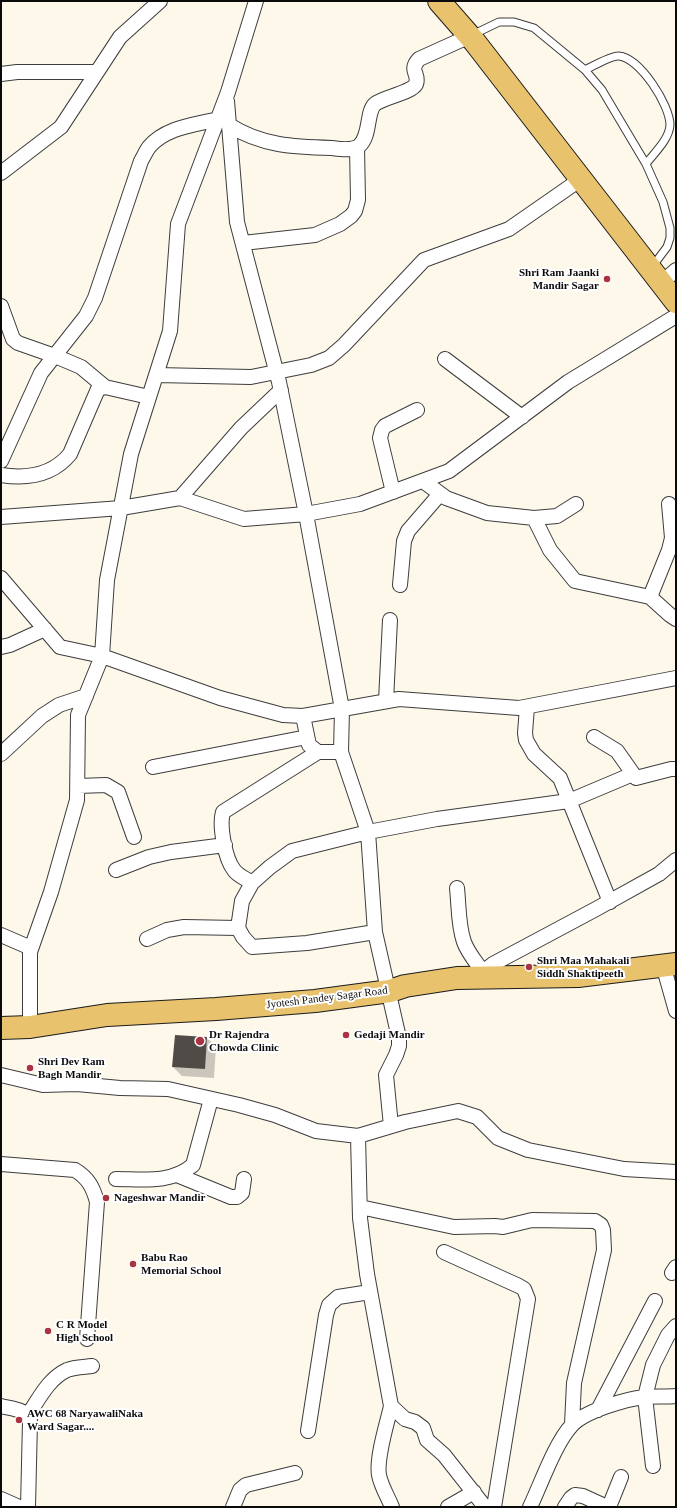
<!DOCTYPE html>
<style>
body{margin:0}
#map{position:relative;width:677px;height:1508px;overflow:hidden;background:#fdf8ea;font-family:"Times New Roman",serif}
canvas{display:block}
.frame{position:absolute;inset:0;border:2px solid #0a0a0a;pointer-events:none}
</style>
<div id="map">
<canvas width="677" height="1508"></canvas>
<div class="frame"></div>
</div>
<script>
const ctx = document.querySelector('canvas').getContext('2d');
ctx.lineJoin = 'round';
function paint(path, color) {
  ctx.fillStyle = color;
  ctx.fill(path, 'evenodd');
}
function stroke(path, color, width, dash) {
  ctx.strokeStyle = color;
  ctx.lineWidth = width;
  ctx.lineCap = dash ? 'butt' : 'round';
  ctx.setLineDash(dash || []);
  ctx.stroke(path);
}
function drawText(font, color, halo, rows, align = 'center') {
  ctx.font = font + ' "Times New Roman",serif';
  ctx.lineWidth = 4;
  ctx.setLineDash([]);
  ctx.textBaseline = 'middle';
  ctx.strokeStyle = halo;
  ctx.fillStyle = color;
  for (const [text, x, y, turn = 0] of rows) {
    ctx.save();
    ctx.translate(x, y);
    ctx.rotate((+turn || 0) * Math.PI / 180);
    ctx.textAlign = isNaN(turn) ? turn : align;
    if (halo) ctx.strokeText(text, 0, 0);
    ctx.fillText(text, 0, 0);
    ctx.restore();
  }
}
const shadow = new Path2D(`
 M176 1036 207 1038 216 1046 214 1078 182 1076 173 1067Z`);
const building = new Path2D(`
 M175 1035 207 1037 205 1069 172 1067Z`);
const service = new Path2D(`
 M472 35 499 22H514L534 28 585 70 602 90 646 164 663 202 670 228V238L667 247 652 267
 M585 70C593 66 612 55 619 56 640 58 670 105 670 125 669 140 654 153 646 164`);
const minor = new Path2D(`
 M1 74 17 72H97
 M227 101 237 222 279 382 306 514 342 709 341 752 368 832 375 932 399 1038V1046L396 1055 386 1075 391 1126
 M229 125C262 146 294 147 332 148 340 149 352 151 359 146 371 136 366 112 375 104 384 97 411 93 416 84 420 74 408 71 419 59L470 36
 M1 173 61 127 120 37 160 1
 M243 243 315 235 340 224 351 216 355 211 358 200 357 147
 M661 283 676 270
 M1 306 13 339 18 343 55 356 81 367 105 387
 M445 359 522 417
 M156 375 251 377 311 365 329 358 344 345 424 260 509 229 581 179
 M1 461 41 373 86 316 95 298 141 161C144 156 146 151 149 147 166 127 195 125 218 119
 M1 475C27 479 52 476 70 454L98 389 105 387 149 397
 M423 481 446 498 487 513 534 518 557 516 576 504
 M393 492 380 438 382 430 385 426 417 410
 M180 498 241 428 281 390
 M1 517 121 508 180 498 244 519 306 514 360 504 449 471 568 382 676 316
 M534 518 550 550 575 581 650 597 670 615 676 619
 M1 578 60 647 102 656 220 698 283 715 303 716 399 699 519 708 676 678
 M400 585 404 541 408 531 440 494
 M650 597 669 550 672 538 669 504
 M1 647 10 645 45 629
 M386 701 390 620
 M527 707 525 733 526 740 534 754 560 778 610 902
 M303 716 309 745 318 752H341
 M594 737 617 751 636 778 671 769H676
 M1 754 42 716 59 705 86 696
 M153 767 307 737
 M78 786 106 785 118 792 134 837
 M116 870 149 857 171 852 225 845
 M252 883C247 879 238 876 234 870 225 859 219 825 223 812L318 752
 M457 888C459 906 458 925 464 942 468 953 476 962 483 972
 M375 932 307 943 252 947 243 937 238 928 242 901 252 883 270 867 292 851 368 832 437 819 569 801 633 774
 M1 935 31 948
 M147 939 167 930 184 927 238 928
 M663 965 676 1011
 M475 978 493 964 596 909 659 874 676 860
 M30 1027V952L51 892 77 800 78 715 102 656 107 580 131 454 170 331 178 224 228 92 256 1
 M1 1075 43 1085 77 1084 120 1088 168 1089 239 1105 275 1115 316 1131 358 1136 405 1122 458 1111 477 1117 498 1138 528 1150 624 1169 676 1172
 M358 1136 360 1218 367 1274 391 1406 405 1419 415 1422 423 1428 427 1440 444 1455 485 1507
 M1 1164 75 1170C88 1178 93 1187 97 1202L87 1339
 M177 1175 231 1197H237L242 1193 244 1179
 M116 1179C142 1179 171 1184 193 1165L211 1099
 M360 1207 454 1227 495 1226 503 1227 532 1220 595 1221 601 1225 603 1230 604 1250 574 1383 572 1424
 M444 1252 519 1286 524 1289 528 1299 494 1507
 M672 1273 676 1267
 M1 1406C12 1409 27 1409 30 1421L28 1507
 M391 1406C387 1424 376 1458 379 1475 381 1486 388 1497 392 1507
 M598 1410 655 1301
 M28 1415C39 1399 48 1379 67 1370 74 1367 84 1367 92 1366
 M308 1431 326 1315 329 1305 338 1297 370 1292
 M653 1466 645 1397 653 1365 668 1335 676 1326
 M1 1499 19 1507
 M233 1507 240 1490 246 1485 295 1473
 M448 1507 474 1492
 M530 1507C541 1484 555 1443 572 1425 585 1411 626 1399 645 1397 655 1396 666 1397 676 1396
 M565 1507 571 1498 575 1495 583 1496 607 1507
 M609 1507 621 1477`);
const primary = new Path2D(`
 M439 1 474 41 676 302
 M1 1028 30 1027 107 1015 216 1009 315 1001 390 991 405 986 457 978 578 976 676 964`);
const markers = [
 [607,279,4,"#a93341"],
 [529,967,4,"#a93341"],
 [346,1035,4,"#a93341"],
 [200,1041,5,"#a93341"],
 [30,1068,4,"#a93341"],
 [106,1198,4,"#a93341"],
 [133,1264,4,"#a93341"],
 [48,1331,4,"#a93341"],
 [19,1420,4,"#a93341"]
];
const poiNames = [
 ["Shri Ram Jaanki",599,273,"right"],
 ["Mandir Sagar",599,286,"right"],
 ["Shri Maa Mahakali",537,961],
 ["Siddh Shaktipeeth",537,974],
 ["Dr Rajendra",209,1035],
 ["Chowda Clinic",209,1048],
 ["Gedaji Mandir",354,1035],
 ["Shri Dev Ram",38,1062],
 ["Bagh Mandir",38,1075],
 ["Nageshwar Mandir",114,1198],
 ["Babu Rao",141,1258],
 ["Memorial School",141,1271],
 ["C R Model",56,1325],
 ["High School",56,1338],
 ["AWC 68 NaryawaliNaka",27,1414],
 ["Ward Sagar....",27,1427]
];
const streetNames = [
 ["Jyotesh Pandey Sagar Road",327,998,-7]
];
paint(shadow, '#0003');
paint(building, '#514b48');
stroke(service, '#3d3d3d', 9);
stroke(minor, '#3d3d3d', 16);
stroke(primary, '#1b1b1b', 24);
stroke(service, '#fff', 7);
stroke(minor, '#fff', 14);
stroke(primary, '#e9c26e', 22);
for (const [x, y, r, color] of markers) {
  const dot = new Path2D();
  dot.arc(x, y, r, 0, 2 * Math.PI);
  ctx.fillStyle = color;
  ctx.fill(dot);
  stroke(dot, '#fff', 1.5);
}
drawText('bold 11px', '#0a0a0a', '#fff', poiNames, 'left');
drawText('11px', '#0a0a0a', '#fff', streetNames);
</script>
